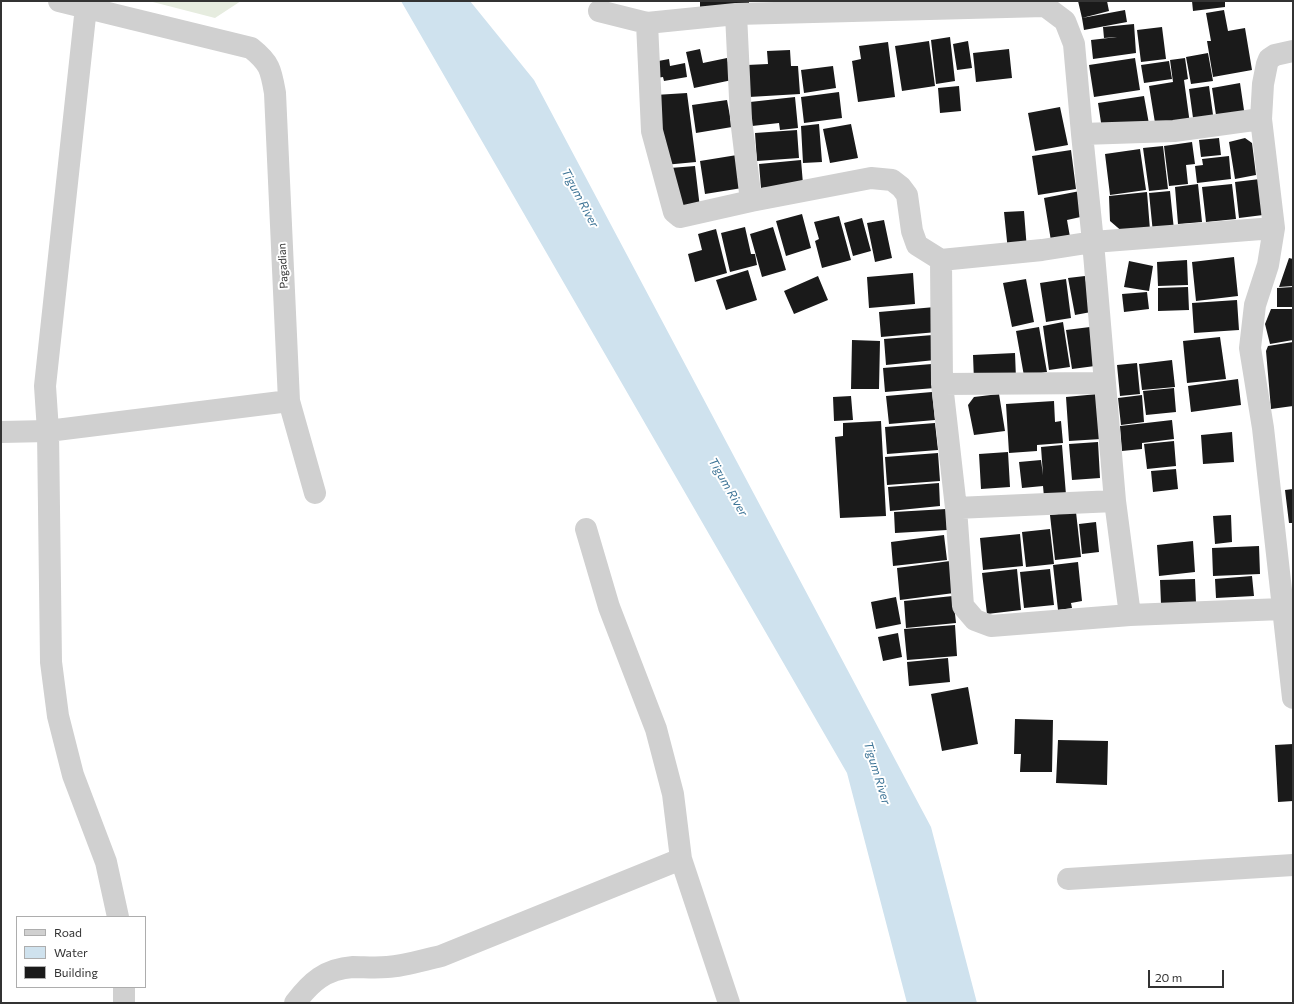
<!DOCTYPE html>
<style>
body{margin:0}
#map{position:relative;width:1294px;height:1004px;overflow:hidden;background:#fff;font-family:Commissioner,sans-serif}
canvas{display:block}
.frame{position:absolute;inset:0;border:2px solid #333;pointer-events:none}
.legend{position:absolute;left:16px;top:916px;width:130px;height:72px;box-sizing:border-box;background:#fff;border:1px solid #adadad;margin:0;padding:5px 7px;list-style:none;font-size:12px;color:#333}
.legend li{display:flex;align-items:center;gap:8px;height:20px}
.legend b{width:20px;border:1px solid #adadad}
.scale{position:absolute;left:1148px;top:970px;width:76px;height:18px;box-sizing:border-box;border:2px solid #333;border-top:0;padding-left:5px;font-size:12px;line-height:14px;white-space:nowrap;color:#333;-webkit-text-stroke:3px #fff;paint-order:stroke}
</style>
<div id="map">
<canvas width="1294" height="1004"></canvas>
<div class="frame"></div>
<ul class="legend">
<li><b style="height:5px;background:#d0d0d0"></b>Road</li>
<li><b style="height:11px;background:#cfe2ee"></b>Water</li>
<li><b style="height:11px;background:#1a1a1a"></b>Building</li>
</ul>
<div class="scale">20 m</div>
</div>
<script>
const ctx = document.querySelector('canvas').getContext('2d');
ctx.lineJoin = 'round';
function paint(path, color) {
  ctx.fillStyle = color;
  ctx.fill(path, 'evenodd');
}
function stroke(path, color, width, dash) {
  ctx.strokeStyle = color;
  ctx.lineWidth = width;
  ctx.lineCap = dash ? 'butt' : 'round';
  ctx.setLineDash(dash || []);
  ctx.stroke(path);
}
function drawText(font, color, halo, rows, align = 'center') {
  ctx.font = font + ' Commissioner,sans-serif';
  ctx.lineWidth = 4;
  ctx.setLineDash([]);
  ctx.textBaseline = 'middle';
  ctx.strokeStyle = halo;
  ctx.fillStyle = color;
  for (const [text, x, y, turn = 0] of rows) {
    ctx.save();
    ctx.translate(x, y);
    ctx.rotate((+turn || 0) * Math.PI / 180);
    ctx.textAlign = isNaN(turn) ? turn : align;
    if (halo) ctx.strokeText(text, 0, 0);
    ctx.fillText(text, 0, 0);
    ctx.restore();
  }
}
const green = new Path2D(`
 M149 1H241L215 18Z`);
const water = new Path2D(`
 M401 1H470L534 80 931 827 977 1003H907L847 773Z`);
const building = new Path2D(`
 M700 1H749V10L700 12Z
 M1078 1H1107L1109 11 1082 18Z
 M1192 1H1225V7L1193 11Z
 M1125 10 1127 22 1084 30 1082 18Z
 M1224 10 1228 31 1245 28 1252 70 1213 77 1207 41H1211L1206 13Z
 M1134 24 1136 53 1093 59 1091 40 1117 37 1104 38 1103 27Z
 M1162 27 1166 59 1141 62 1137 30Z
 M950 37 955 81 936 84 931 40Z
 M929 41 935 86 902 91 895 46Z
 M968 41 972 68 957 70 953 44Z
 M888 42 895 97 858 102 852 61 861 59 859 46Z
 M700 49 703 63 727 58 732 80 694 88 686 52Z
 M1009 49 1012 78 976 82 973 53Z
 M790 50 791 66H798L800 94 749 97 747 65 768 64 767 51Z
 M1208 53 1213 81 1191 84 1186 57Z
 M1135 58 1140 90 1094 97 1089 65Z
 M1185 58 1188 79 1184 80 1190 124 1156 129 1149 86 1173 82 1170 60Z
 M669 59 670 66 685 63 687 77 664 81 663 77 656 78 653 62Z
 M1169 61 1172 79 1144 83 1141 65Z
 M833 66 836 88 804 93 801 70Z
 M1240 83 1245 117 1217 122 1212 88Z
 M959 86 961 111 940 113 938 88Z
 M1209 86 1214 122 1194 125 1189 89Z
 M839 92 842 118 804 123 801 97Z
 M687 93 696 162 664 165 655 95Z
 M1144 96 1149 124 1102 129 1098 103Z
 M795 97 798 128 780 130 779 123 752 126 750 102Z
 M727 100 732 127 696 133 692 105Z
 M1060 107 1068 145 1035 151 1028 113Z
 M819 124 822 162 803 163 801 126Z
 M851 124 858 158 830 163 823 129Z
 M797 130 799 158 757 161 755 133Z
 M1219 138 1221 155 1201 157 1199 140Z
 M1245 138 1252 143 1256 175 1235 179 1229 142Z
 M1192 142 1195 164 1186 165 1188 184 1169 186 1164 146Z
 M1163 146 1168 189 1149 191 1143 148Z
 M1140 149 1146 190 1110 195 1105 154Z
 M1071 150 1076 189 1038 195 1032 156Z
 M737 155 742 188 705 194 700 161Z
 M1229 156 1231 179 1197 183 1195 166 1203 165 1202 159Z
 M801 160 803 184 761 188 759 164Z
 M695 166 700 208 676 209 670 168Z
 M1260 179 1263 215 1239 218 1235 182Z
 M1198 184 1202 222 1178 224 1175 187Z
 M1232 184 1236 219 1206 222 1202 187Z
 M1080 191 1085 216 1067 220 1070 237 1051 241 1044 198Z
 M1170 191 1174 230 1153 233 1149 193Z
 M1147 192 1150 230 1124 233 1110 221 1109 196Z
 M1024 211 1027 250 1008 251 1004 212Z
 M802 214 811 248 786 256 776 221Z
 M839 216 851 260 822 268 815 241 819 239 814 222Z
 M862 218 871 251 853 256 844 223Z
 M884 220 892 258 875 262 867 223Z
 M745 227 751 254H755L757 265 730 272 721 233Z
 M773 227 786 270 762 277 750 234Z
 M716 229 727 273 695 282 688 254 702 250 698 234Z
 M1234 257 1238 296 1196 301 1192 262Z
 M1289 258 1293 259V286L1279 287Z
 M1187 260 1188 285 1158 286 1157 262Z
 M1129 261 1153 266 1149 291 1124 287Z
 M748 270 757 300 726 310 716 280Z
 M913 273 915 304 869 308 867 277Z
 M818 276 828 300 794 314 784 291Z
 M1085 276 1091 312 1075 315 1068 278Z
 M1026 279 1034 322 1012 327 1003 283Z
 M1066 279 1071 318 1046 322 1040 283Z
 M1188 287 1189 310 1158 311V288Z
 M1293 287V307H1277V288Z
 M1147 292 1149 309 1124 312 1122 294Z
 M1237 300 1239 330 1194 333 1192 303Z
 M935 307 937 332 881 337 879 312Z
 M1271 309H1293V340L1270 344 1265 324Z
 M1063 322 1070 367 1049 370 1043 326Z
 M1039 327 1047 372 1024 376 1016 331Z
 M1090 327 1095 366 1072 369 1066 330Z
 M933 335 935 360 886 365 884 339Z
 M1220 337 1226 379 1187 383 1183 341Z
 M852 340 880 341 879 389H851Z
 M1293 342V406L1271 409 1266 351 1268 346Z
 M1015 353 1016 379 974 381 973 355Z
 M1172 360 1175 387 1142 390 1139 364Z
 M1137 363 1140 394 1120 396 1117 365Z
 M932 364 935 388 885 392 883 368Z
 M1238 379 1241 405 1191 412 1188 386Z
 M1174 388 1176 412 1146 415 1143 391Z
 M932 392 935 420 889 424 886 396Z
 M999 394 1005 431 974 435 968 405 974 397Z
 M1098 394 1101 439 1069 441 1066 397Z
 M1142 395 1144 422 1121 425 1118 398Z
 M851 396 853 420 834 421 833 397Z
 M1054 401 1055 422 1061 421 1063 443 1037 445V451L1009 453 1006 404Z
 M1172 420 1174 439 1142 443V449L1122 451 1120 426Z
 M881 421 886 516 840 518 835 437 843 436V423Z
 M935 423 938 450 887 454 885 427Z
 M1232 432 1234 462 1203 464 1201 435Z
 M1174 441 1176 466 1147 469 1144 444Z
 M1098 442 1100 478 1072 480 1069 444Z
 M1062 445 1066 495 1044 497 1043 486 1022 488 1019 462 1041 460 1043 475 1041 447Z
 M1008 452 1010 487 981 489 979 454Z
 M938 453 940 481 887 485 885 457Z
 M1176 469 1178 489 1153 492 1151 471Z
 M939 483 940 506 890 511 888 487Z
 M1293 489V523H1289L1285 490Z
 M946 509 947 530 895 533 894 512Z
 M1076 512 1081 557 1055 560 1050 515Z
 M1231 515 1232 542 1215 544 1213 516Z
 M1096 522 1099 552 1082 554 1079 524Z
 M1050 529 1054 564 1026 567 1022 532Z
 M1020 534 1023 566 983 570 980 538Z
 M944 535 947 560 893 566 891 542Z
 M1193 541 1195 572 1159 576 1157 545Z
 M1259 546 1260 574 1213 576 1212 548Z
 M950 561 954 593 900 600 897 568Z
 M1078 562 1082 601 1071 603 1072 608 1058 610 1053 565Z
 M1017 569 1021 610 987 614 982 573Z
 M1050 569 1054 605 1024 608 1020 572Z
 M1252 576 1254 596 1216 598 1215 579Z
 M1195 579 1196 603 1161 604 1160 580Z
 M953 596 956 623 906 628 904 601Z
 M896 597 901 624 876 629 871 602Z
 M955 625 957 656 907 660 904 629Z
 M898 633 902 657 883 661 878 637Z
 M948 658 950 682 909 686 907 662Z
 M968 687 978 744 942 751 931 694Z
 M1015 719 1053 720 1052 772H1020L1021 754H1014Z
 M1058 740 1108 741 1107 785 1056 783Z
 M1293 744V801L1278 802 1275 745Z`);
const street = new Path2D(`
 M86 7 45 386 48 431 51 662 58 716 73 775 106 862 118 917
 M599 11 647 23
 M736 14 741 119 751 201
 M1293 51 1275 55 1269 59 1267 64 1263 84 1261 119 1274 228 1268 265 1255 305 1250 348 1263 428 1293 698
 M1082 134 1174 131 1261 119
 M1274 228 1093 242 1042 250 941 260 942 384 956 508 963 606 975 620 991 626 1130 615 1282 609
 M941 260 917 245 912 231 907 195 901 187 892 180 871 178 751 201 680 217 674 212 652 131 647 23 736 14 1045 6 1065 21 1074 44 1082 134 1093 242 1115 501 1130 615
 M942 384 1105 383
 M289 401 315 493
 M1 432 48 431 289 401 275 93C271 70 270 63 251 48L59 1
 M956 508 1115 501
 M586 529 609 607 656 729 673 794 681 859 729 1003
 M1068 879 1293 865
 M124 987V1003
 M295 1003C311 982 325 969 353 967 364 967 375 968 387 967 405 966 423 960 441 956L681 859`);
const streetNames = [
 ["Pagadian",283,266,-93]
];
const waterNames = [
 ["Tigum River",580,198,62],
 ["Tigum River",728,487,60],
 ["Tigum River",877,773,73]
];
paint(green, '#e6ecdf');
paint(water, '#cfe2ee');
paint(building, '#1a1a1a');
stroke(street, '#d0d0d0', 22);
drawText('11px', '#333', '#fff', streetNames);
drawText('italic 12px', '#3f7597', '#fff', waterNames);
</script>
